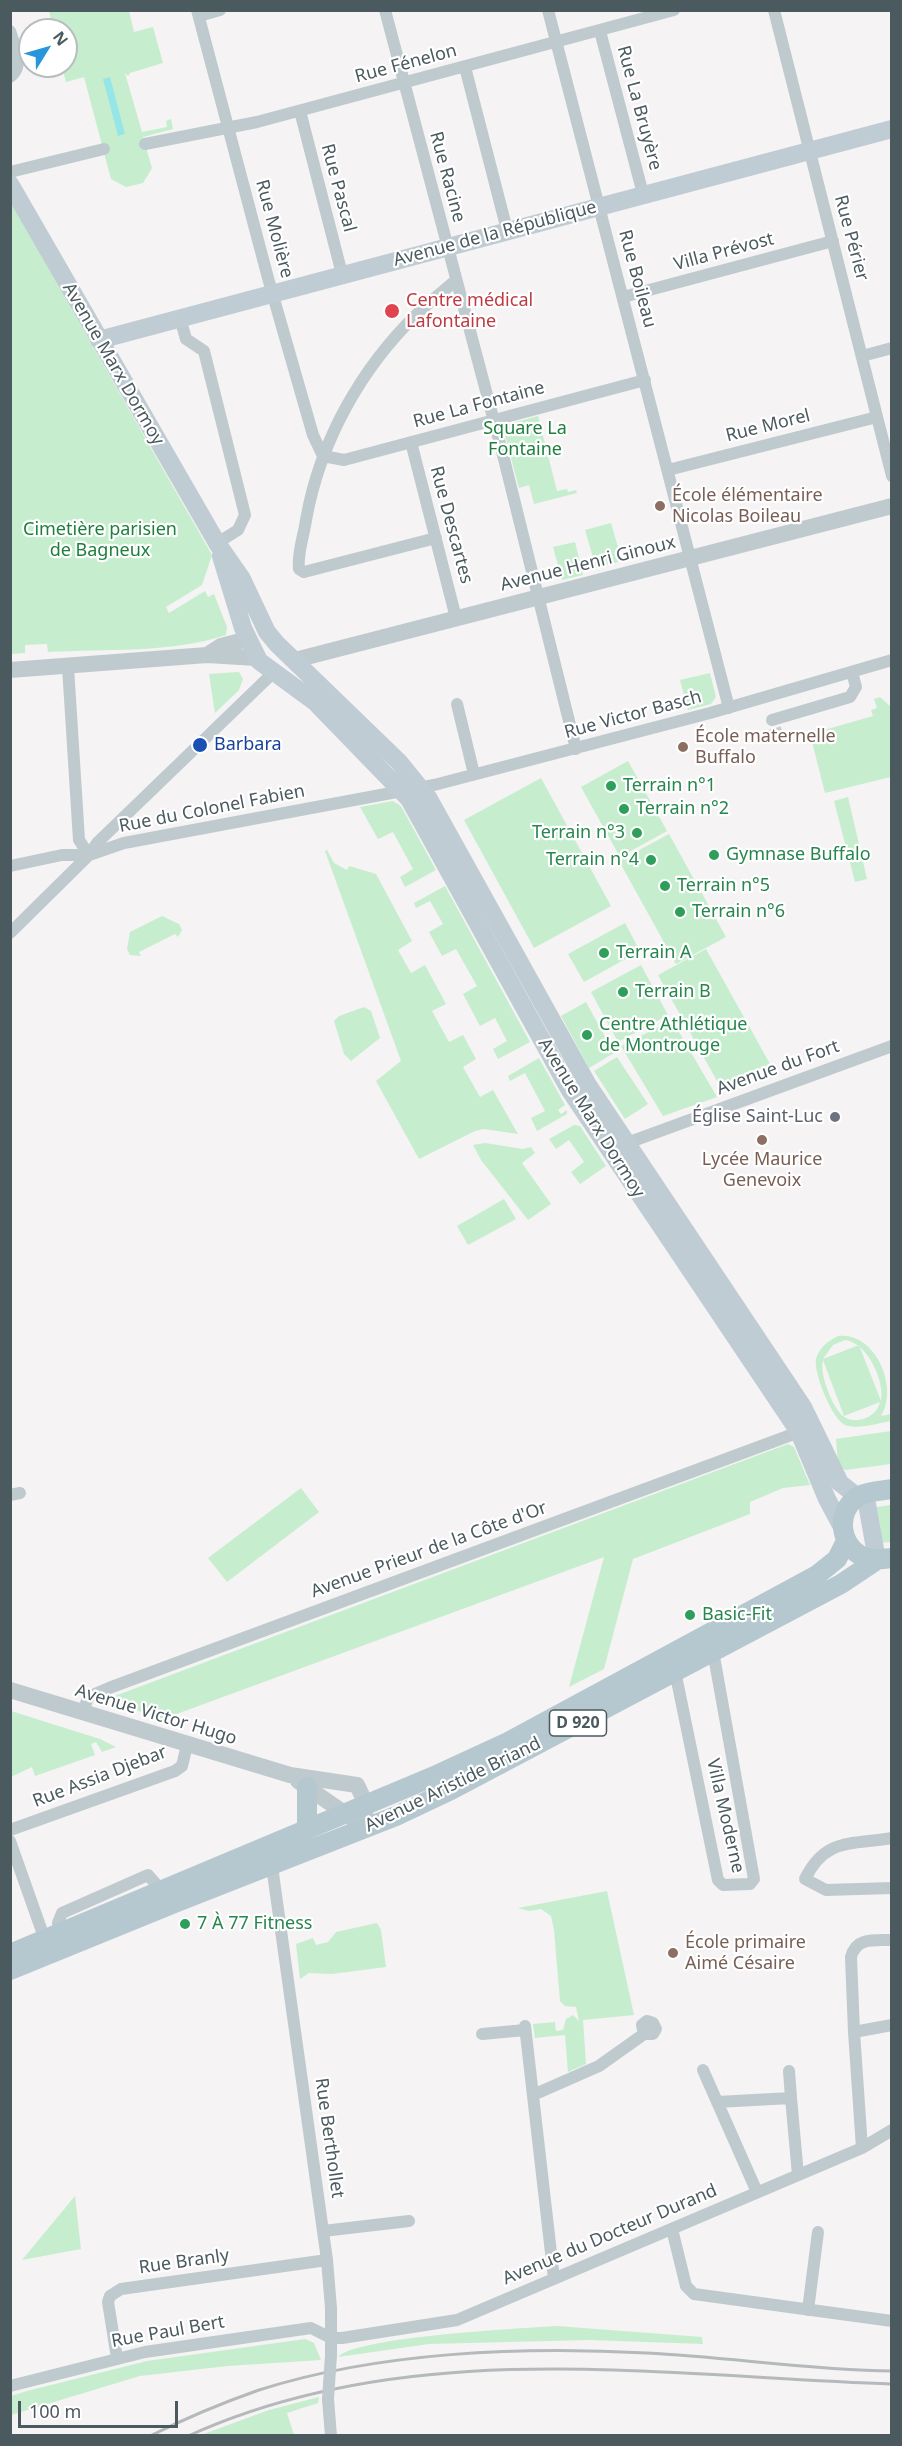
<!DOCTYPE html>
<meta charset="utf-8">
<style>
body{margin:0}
#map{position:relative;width:902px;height:2446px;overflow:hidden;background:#f5f3f3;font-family:"Noto Sans",sans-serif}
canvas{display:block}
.frame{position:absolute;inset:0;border:12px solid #4b5a5f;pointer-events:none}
.north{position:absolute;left:18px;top:18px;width:60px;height:60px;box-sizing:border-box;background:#fff;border:2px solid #b7bdbf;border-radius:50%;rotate:53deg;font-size:16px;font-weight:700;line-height:24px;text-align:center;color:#4b5a5f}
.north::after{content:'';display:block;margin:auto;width:21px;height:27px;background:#2796db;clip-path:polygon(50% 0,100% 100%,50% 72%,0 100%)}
.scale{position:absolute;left:18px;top:2401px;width:160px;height:27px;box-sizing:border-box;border:3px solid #4b5a5f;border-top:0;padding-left:8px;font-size:18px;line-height:21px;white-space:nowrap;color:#4b5a5f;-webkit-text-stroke:4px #fff;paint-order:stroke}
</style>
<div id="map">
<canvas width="902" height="2446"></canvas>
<div class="frame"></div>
<div class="north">N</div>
<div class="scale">100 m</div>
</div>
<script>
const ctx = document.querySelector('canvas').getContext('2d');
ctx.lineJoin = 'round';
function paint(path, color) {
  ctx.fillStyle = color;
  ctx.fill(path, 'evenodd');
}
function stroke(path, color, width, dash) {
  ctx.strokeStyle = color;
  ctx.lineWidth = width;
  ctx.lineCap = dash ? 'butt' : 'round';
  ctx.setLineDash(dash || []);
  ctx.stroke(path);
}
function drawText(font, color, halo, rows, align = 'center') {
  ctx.font = font + ' "Noto Sans",sans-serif';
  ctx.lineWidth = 4.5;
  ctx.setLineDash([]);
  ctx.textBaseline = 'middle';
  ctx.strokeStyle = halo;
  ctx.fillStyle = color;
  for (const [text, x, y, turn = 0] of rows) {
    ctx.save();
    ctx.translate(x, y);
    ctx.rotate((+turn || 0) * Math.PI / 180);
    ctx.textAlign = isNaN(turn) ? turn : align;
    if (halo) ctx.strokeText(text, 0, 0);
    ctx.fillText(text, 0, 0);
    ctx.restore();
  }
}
const green = new Path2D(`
 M49 11H129L134 32 153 27 163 63 130 73 128 76 125 73 142 132 167 127 166 121 171 119 173 129 143 137 152 168 143 183 126 187 111 179 84 77 66 82 63 71 46 76 44 69 66 66V30H54Z
 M11 203 212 555 202 585 166 607 169 613 205 591 208 597 214 594 227 627 226 635C174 653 104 649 48 652L47 644 25 645V653L11 654Z
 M538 416 557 491 567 489 568 492 576 490 577 493 534 504 529 485 519 488 503 428 505 425Z
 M611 523 622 561 596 568 585 530Z
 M575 542 583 575 562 580 553 547Z
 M239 672 243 679 239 690 215 713 209 674Z
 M710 673 716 697 711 704 688 710 680 680Z
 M880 697 891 707V777L825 793 810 734 873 716 871 710 877 708 874 699Z
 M628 761 667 831 620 857 581 787Z
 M541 778 611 906 534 948 464 820Z
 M848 797 867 879 855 882 834 801Z
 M393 801 401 806 436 870 405 887 400 877 413 869 393 832 378 839 360 807Z
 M669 834 726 937 676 964 619 861Z
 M327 850 334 863 347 870 349 866 376 874 412 941 398 950 411 973 425 965 446 1004 432 1011 449 1042 463 1035 476 1059 463 1067 480 1097 493 1090 518 1134 484 1129 475 1131 419 1159 376 1081 401 1061 325 851Z
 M445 886 530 1042 498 1059 493 1049 507 1041 495 1018 480 1026 463 994 477 986 456 949 442 956 429 932 443 924 430 901 416 908 414 903Z
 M162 916 179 924 182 930 178 937 175 934 139 952 141 956 130 955 127 949 130 932Z
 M625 923 640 951 584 982 568 954Z
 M706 949 770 1064 722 1090 658 975Z
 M641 965 668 1015 618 1042 591 992Z
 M586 1002 614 1053 589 1068 561 1016Z
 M364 1007 371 1011 380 1038 351 1061 344 1054 334 1021 339 1016Z
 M672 1020 717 1097 663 1116 621 1046Z
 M617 1057 648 1104 625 1119 594 1071Z
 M539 1058 565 1105 558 1110 561 1114 567 1110V1114L537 1131 531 1118 545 1111 525 1073 510 1081 508 1076Z
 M574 1125 580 1126 606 1166 580 1184 571 1172 584 1162 569 1140 556 1149 549 1139Z
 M485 1143 523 1149 531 1147 535 1153 522 1163 551 1204 528 1220 481 1160 473 1145Z
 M504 1199 516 1219 468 1245 457 1226Z
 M838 1336C876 1332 899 1388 881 1416L891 1414V1421C878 1423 858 1430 845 1425 832 1419 813 1372 816 1359 819 1348 828 1341 838 1336ZM845 1340C867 1342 885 1381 881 1401L859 1345 823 1359 833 1345ZM823 1360 844 1416 880 1402C877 1417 856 1426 843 1416 832 1407 819 1373 823 1360Z
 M891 1431V1464L845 1470 838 1464 836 1439Z
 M788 1444 794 1447 810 1485 783 1488 750 1502V1514L633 1559 604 1669 569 1687 604 1557 163 1719 104 1700Z
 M301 1488 319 1512 227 1582 208 1558Z
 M891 1505V1542L880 1543 875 1507Z
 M11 1711 100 1739 116 1747 102 1752 96 1742 91 1744 95 1755 35 1776 32 1767 11 1777Z
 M607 1891 634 2015 583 2020 586 2064 568 2072 565 2035 535 2038 533 2024 555 2022 556 2031 563 2030 566 2019 573 2015 579 2021 576 2007 565 2006 560 2001 554 1930 551 1916 541 1909 529 1911 518 1908Z
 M377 1923 381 1930 386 1967 332 1974 309 1973 300 1979 296 1944 313 1938 316 1945 328 1942 336 1932Z
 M75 2196 81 2249 22 2260Z
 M557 2326 702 2337 703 2344 590 2340 429 2344 338 2357C354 2337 524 2328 557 2326Z
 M305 2339 314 2343 321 2360 228 2366 140 2376 11 2415V2396L27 2391 147 2361Z
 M319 2397 318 2403 287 2413 294 2435H201L269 2410Z`);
const water = new Path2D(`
 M110 77 125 134 118 136 103 79Z`);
const minorTunnel = new Path2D(`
 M775 728 779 744`);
const minor = new Path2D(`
 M197 10 268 278 313 435 323 456
 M385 10 504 459 576 749
 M548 10 729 708
 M774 10 892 476
 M199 16 220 10
 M10 31C15 46 25 66 10 77
 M600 31 643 194
 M465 67 507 230
 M300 111 342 274
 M145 144 257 122 674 10
 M10 172 104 149
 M623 297 833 241
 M180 318 186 339 204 351 245 515 238 530 217 543
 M862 356 892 348
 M411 442 456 618
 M323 456 344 460 645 380
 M668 470 877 417
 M436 538 304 572 299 569C297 554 304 535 306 520 320 441 361 368 418 313 430 301 444 291 456 280
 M68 667 79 840 89 855
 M457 704 474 774
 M772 720 850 697 856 687 852 672
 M10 866 62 855H89L124 843 434 785 710 713 892 660
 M10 933 89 855 97 843 274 672
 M619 1146 892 1046
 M10 1495 20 1493
 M675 1671 718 1880 723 1885 750 1884 754 1879 713 1651
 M83 1713 88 1697 109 1688 799 1432
 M10 1830 175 1771 182 1766 187 1745
 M892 1838C850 1845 825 1838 805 1879L826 1890 892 1888
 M10 1841 45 1940
 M271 1859 327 2260 331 2308V2355
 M59 1934 58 1923 62 1913 148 1875 162 1891
 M892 1940C875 1940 856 1937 851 1957L854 2032 892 2025
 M525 2026 554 2279
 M854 2032 862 2148
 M482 2034 525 2030
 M703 2070 757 2192
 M789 2071 791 2098
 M533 2095 599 2066 644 2034H653L656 2029 653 2023 647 2021 642 2025 644 2034
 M717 2102 791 2098 798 2175
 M672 2229 686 2286 694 2294 892 2321
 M323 2231 409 2221
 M808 2310 818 2232
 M117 2358 108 2302 110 2296 121 2289 327 2260
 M10 2386 145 2352 311 2328 331 2338H342L457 2320 862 2148 892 2130
 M328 2399 331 2436`);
const tertiary = new Path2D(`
 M207 655 221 646 248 639
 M295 660 892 506
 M10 670 207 655 257 658
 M10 1690 290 1775 357 1785 366 1804 364 1829
 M298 1781 353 1819`);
const secondary = new Path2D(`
 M10 184 217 543 242 579 267 632 277 644 399 762 429 799 588 1085 803 1407 840 1483 867 1504 877 1560
 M99 340 892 129
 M221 556 243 628 259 661 315 702 409 799 569 1089 799 1432 827 1499 842 1527`);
const primary = new Path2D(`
 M892 1489C881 1491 869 1491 859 1496 835 1510 839 1547 864 1557 873 1561 882 1559 892 1558
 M307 1829V1787
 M10 1954 432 1777 508 1742 817 1575 837 1559 846 1541
 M10 1970 177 1902 396 1816 451 1790 841 1584 877 1560`);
const rail = new Path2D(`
 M150 2436C186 2418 222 2403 259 2390 378 2352 522 2346 647 2353 729 2357 809 2370 892 2371
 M188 2436C410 2335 657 2376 892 2384`);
const minorBridge = new Path2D(`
 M328 2399 331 2355`);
const markers = [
 [392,311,8,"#e0444e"],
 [660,506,6,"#8d6e63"],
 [200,745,8,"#1a4fb4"],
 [683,747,6,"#8d6e63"],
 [611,786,6,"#2e9e5b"],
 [624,809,6,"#2e9e5b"],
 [637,833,6,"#2e9e5b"],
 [714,855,6,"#2e9e5b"],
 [651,860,6,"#2e9e5b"],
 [665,886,6,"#2e9e5b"],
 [680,912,6,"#2e9e5b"],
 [604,953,6,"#2e9e5b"],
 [623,992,6,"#2e9e5b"],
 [587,1035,6,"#2e9e5b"],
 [835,1117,6,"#6b7280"],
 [762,1140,6,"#8d6e63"],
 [690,1615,6,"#2e9e5b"],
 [185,1924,6,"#2e9e5b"],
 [673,1953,6,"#8d6e63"]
];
const shields = [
 [578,1723,57]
];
const shieldNames = [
 ["D 920",578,1723]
];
const streetNames = [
 ["Rue Fénelon",406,64,-15],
 ["Rue La Bruyère",639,108,75],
 ["Rue Racine",447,177,75],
 ["Rue Pascal",338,188,75],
 ["Rue Molière",274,229,75],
 ["Avenue de la République",495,234,-15],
 ["Rue Périer",851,238,75],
 ["Villa Prévost",724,252,-15],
 ["Rue Boileau",637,279,75],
 ["Avenue Marx Dormoy",113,364,60],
 ["Rue La Fontaine",479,405,-15],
 ["Rue Morel",768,426,-14],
 ["Rue Descartes",451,525,75],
 ["Avenue Henri Ginoux",588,564,-14],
 ["Rue Victor Basch",633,715,-15],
 ["Rue du Colonel Fabien",212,809,-11],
 ["Avenue du Fort",778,1068,-20],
 ["Avenue Marx Dormoy",591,1118,58],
 ["Avenue Prieur de la Côte d'Or",429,1550,-20],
 ["Avenue Victor Hugo",156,1715,17],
 ["Rue Assia Djebar",100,1777,-21],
 ["Avenue Aristide Briand",453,1785,-26],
 ["Villa Moderne",725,1816,77],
 ["Rue Berthollet",329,2138,82],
 ["Avenue du Docteur Durand",610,2235,-23],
 ["Rue Branly",184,2262,-8],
 ["Rue Paul Bert",168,2332,-10]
];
const healthNames = [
 ["Centre médical",406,301],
 ["Lafontaine",406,322]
];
const parkNames = [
 ["Square La",525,429],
 ["Fontaine",525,450],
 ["Cimetière parisien",100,530],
 ["de Bagneux",100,551]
];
const educationNames = [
 ["École élémentaire",672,496],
 ["Nicolas Boileau",672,517],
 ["École maternelle",695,737],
 ["Buffalo",695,758],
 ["Lycée Maurice",762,1160,"center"],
 ["Genevoix",762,1181,"center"],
 ["École primaire",685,1943],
 ["Aimé Césaire",685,1964]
];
const transitNames = [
 ["Barbara",214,745]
];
const leisureNames = [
 ["Terrain n°1",623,786],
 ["Terrain n°2",636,809],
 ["Terrain n°3",625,833,"right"],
 ["Gymnase Buffalo",726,855],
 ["Terrain n°4",639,860,"right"],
 ["Terrain n°5",677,886],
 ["Terrain n°6",692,912],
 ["Terrain A",616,953],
 ["Terrain B",635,992],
 ["Centre Athlétique",599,1025],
 ["de Montrouge",599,1046],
 ["Basic-Fit",702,1615],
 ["7 À 77 Fitness",197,1924]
];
const worshipNames = [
 ["Église Saint-Luc",823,1117]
];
paint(green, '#c6eece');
paint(water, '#96e6e8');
stroke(minorTunnel, '#cacdce', 12, [12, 6]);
stroke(minor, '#bfcace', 12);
stroke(tertiary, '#bfcace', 16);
stroke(secondary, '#c0ccd3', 18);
stroke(primary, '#b5c7cf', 20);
stroke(rail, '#b5b9bc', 3);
stroke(minorBridge, '#bfcace', 12);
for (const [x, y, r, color] of markers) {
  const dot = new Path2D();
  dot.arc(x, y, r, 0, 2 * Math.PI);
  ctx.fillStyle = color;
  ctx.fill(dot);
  stroke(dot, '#fff', 2);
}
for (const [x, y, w] of shields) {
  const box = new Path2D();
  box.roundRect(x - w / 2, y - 13, w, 26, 4.5);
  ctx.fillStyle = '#fff';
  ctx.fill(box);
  stroke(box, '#4b5a5f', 1.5);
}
drawText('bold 16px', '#4b5a5f', null, shieldNames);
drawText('18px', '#4b5a5f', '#fff', streetNames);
drawText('18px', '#be3a42', '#fff', healthNames, 'left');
drawText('18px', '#1e7f3d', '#fff', parkNames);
drawText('18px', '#785e54', '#fff', educationNames, 'left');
drawText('18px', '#164399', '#fff', transitNames, 'left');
drawText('18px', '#27864d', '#fff', leisureNames, 'left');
drawText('18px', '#5b616d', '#fff', worshipNames, 'right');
</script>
